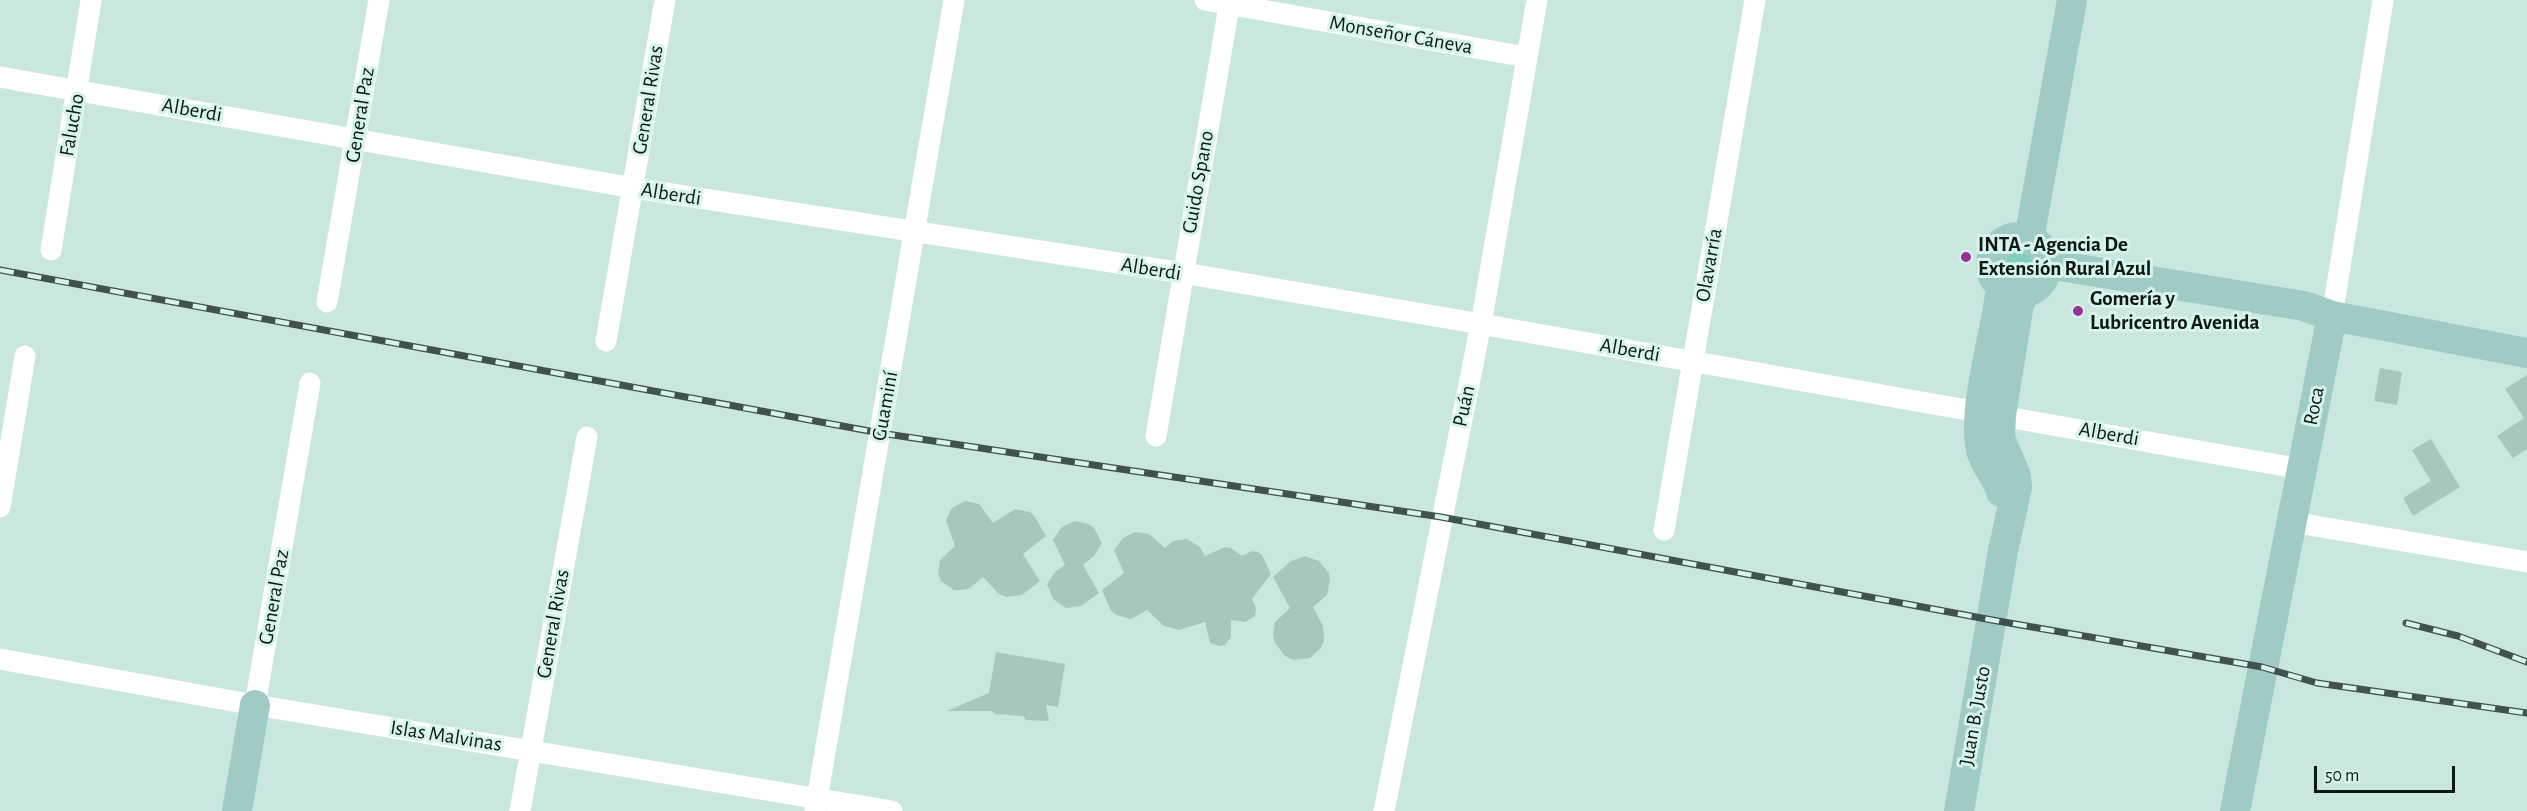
<!DOCTYPE html>
<meta charset="utf-8">
<style>
body{margin:0}
#map{position:relative;width:2527px;height:811px;overflow:hidden;background:#c9e7df;font-family:"Alegreya Sans",sans-serif}
canvas{display:block}
.scale{position:absolute;left:2314px;top:766px;width:141px;height:27px;box-sizing:border-box;border:3px solid #0d1815;border-top:0;padding-left:8px;font-size:18px;line-height:21px;white-space:nowrap;color:#0d1815;-webkit-text-stroke:4px #d6f4ec;paint-order:stroke}
</style>
<div id="map">
<canvas width="2527" height="811"></canvas>
<div class="scale">50 m</div>
</div>
<script>
const ctx = document.querySelector('canvas').getContext('2d');
ctx.lineJoin = 'round';
function paint(path, color) {
  ctx.fillStyle = color;
  ctx.fill(path, 'evenodd');
}
function stroke(path, color, width, dash) {
  ctx.strokeStyle = color;
  ctx.lineWidth = width;
  ctx.lineCap = dash ? 'butt' : 'round';
  ctx.setLineDash(dash || []);
  ctx.stroke(path);
}
function drawText(font, color, halo, rows, align = 'center') {
  ctx.font = font + ' "Alegreya Sans",sans-serif';
  ctx.lineWidth = 6;
  ctx.setLineDash([]);
  ctx.textBaseline = 'middle';
  ctx.strokeStyle = halo;
  ctx.fillStyle = color;
  for (const [text, x, y, turn = 0] of rows) {
    ctx.save();
    ctx.translate(x, y);
    ctx.rotate((+turn || 0) * Math.PI / 180);
    ctx.textAlign = isNaN(turn) ? turn : align;
    if (halo) ctx.strokeText(text, 0, 0);
    ctx.fillText(text, 0, 0);
    ctx.restore();
  }
}
const green = new Path2D(`
 M2006 263a14 14 0 1 1 28 0a14 14 0 1 1-28 0Z`);
const building = new Path2D(`
 M2380 368 2402 372 2397 405 2374 401Z
 M2527 375V449L2513 458 2497 436 2524 418 2505 389Z
 M2431 439 2460 487 2413 516 2403 498 2431 481 2412 450Z
 M965 501 979 504 993 523 1015 509 1030 512 1035 517 1046 536 1023 554 1040 581 1022 595 1007 597 999 594 983 577 970 588 962 590H954L941 581 938 574 940 560 955 546 946 520 952 508Z
 M1075 521 1088 524 1094 528 1102 543 1094 556 1083 565 1099 593 1081 606 1066 608 1053 599 1047 584 1055 572 1065 565 1053 540 1062 527Z
 M1135 532 1149 534 1165 548 1173 541 1187 539 1200 547 1205 556 1225 547 1231 548 1242 556 1252 551 1258 552 1262 555 1271 574 1252 599 1256 608 1255 616 1245 622 1231 620V637L1225 645 1220 646 1210 643 1205 622 1179 630 1164 626 1147 610 1131 619 1116 615 1110 609 1102 590 1124 573 1114 550 1123 538Z
 M1305 556 1319 561 1329 573 1330 580 1327 595 1313 607 1323 626 1324 641 1321 648 1310 658 1293 660 1285 656 1275 643 1273 634 1275 622 1290 608 1273 577 1291 561Z
 M996 652 1065 664 1058 707 1046 705 1049 721 1026 720 1023 716 995 714 992 711H947L989 693Z`);
const street = new Path2D(`
 M1205 0 1526 57
 M0 77 634 188 1183 273 1481 324 2301 469
 M51 250 91 0
 M327 302 379 0
 M2332 316 2383 0
 M606 341 665 0
 M1156 436 1230 0
 M0 507 25 356
 M2292 522 2527 562
 M1664 530 1755 0
 M0 659 255 705 892 811
 M255 705 310 383
 M520 811 587 437
 M815 811 954 0
 M1384 811 1481 324 1537 0`);
const secondary = new Path2D(`
 M1991 265a28 28 0 1 1 56 0a28 28 0 1 1-56 0Z
 M2029 239 2072 0
 M2044 253 2060 266 2304 306 2332 316 2527 353
 M2001 492C1997 476 1984 465 1981 450 1972 406 1996 334 2001 287
 M237 811 255 705
 M1959 811 2003 551 2017 487 2016 476 2000 438 2001 415 2019 304 2025 293
 M2235 811 2332 316`);
const rail = new Path2D(`
 M0 270 880 433 1441 517 1992 620 2262 667 2317 683 2527 713
 M2406 623 2458 636 2527 662`);
const markers = [
 [1966,257,6,"#963196"],
 [2078,311,6,"#963196"]
];
const streetNames = [
 ["Monseñor Cáneva",1401,35,10],
 ["General Rivas",648,100,-81],
 ["Alberdi",192,110,10],
 ["General Paz",360,115,-81],
 ["Falucho",72,125,-80],
 ["Guido Spano",1198,182,-80],
 ["Alberdi",671,194,9],
 ["Olavarría",1709,265,-80],
 ["Alberdi",1151,269,9],
 ["Alberdi",1630,350,10],
 ["Guaminí",885,406,-80],
 ["Puán",1464,406,-78],
 ["Roca",2314,406,-79],
 ["Alberdi",2109,434,10],
 ["General Paz",274,597,-80],
 ["General Rivas",553,624,-80],
 ["Juan B. Justo",1975,716,-80],
 ["Islas Malvinas",446,736,9]
];
const poiNames = [
 ["INTA - Agencia De",1978,245],
 ["Extensión Rural Azul",1978,269],
 ["Gomería y",2090,299],
 ["Lubricentro Avenida",2090,323]
];
paint(green, '#81d0be');
paint(building, '#a9c6be');
stroke(street, '#fff', 21);
stroke(secondary, '#a0cbc5', 30);
stroke(rail, '#41514d', 7);
stroke(rail, '#d6f4ec', 4.5, [14]);
for (const [x, y, r, color] of markers) {
  const dot = new Path2D();
  dot.arc(x, y, r, 0, 2 * Math.PI);
  ctx.fillStyle = color;
  ctx.fill(dot);
  stroke(dot, '#d6f4ec', 2);
}
drawText('21px', '#0d1815', '#d6f4ec', streetNames);
drawText('bold 21px', '#0d1815', '#d6f4ec', poiNames, 'left');
</script>
